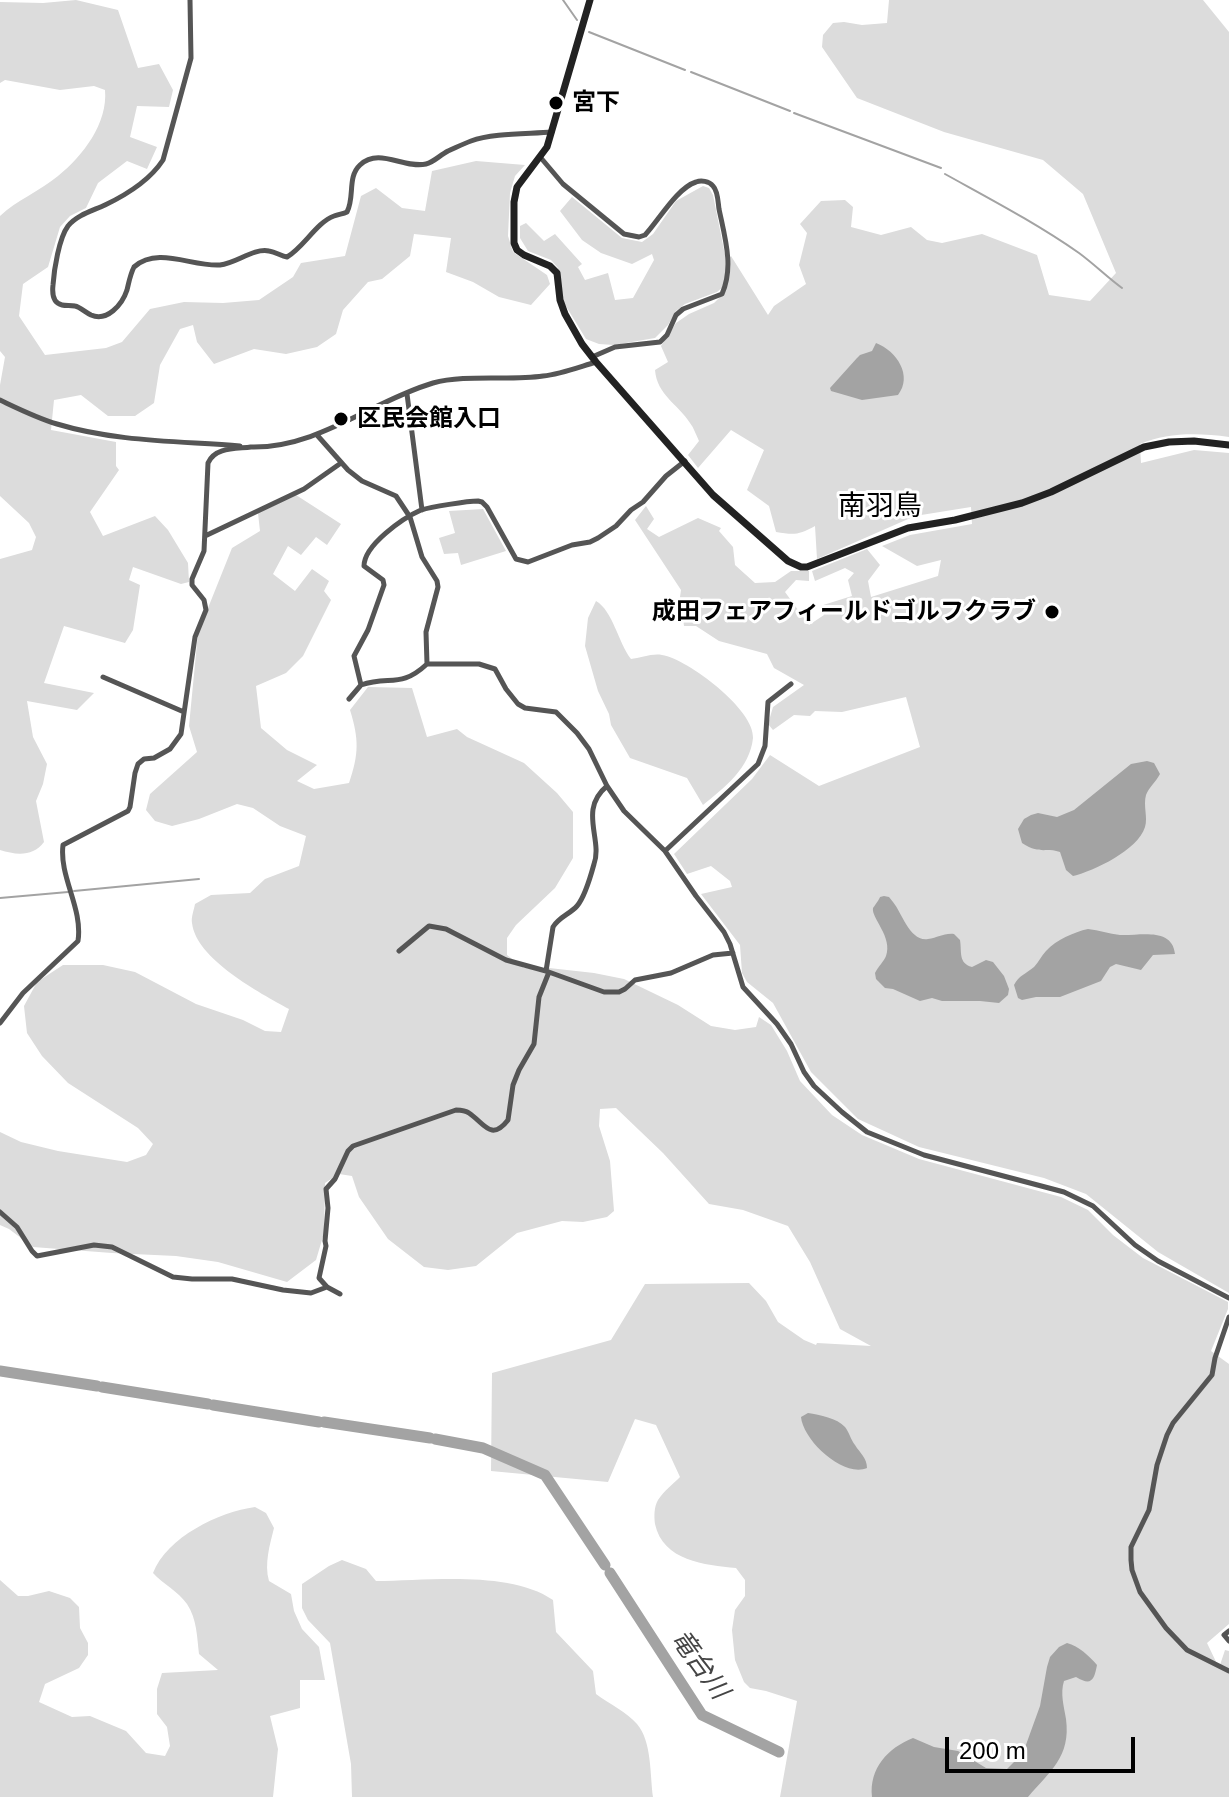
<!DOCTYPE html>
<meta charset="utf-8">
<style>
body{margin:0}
#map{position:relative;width:1229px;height:1797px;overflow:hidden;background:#fff;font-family:Arial,sans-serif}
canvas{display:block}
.scale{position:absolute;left:945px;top:1737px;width:190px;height:36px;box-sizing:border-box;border:4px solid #000;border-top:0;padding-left:10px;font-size:24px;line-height:28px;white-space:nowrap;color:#000;-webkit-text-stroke:6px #fff;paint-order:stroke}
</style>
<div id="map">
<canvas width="1229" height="1797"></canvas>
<div class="scale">200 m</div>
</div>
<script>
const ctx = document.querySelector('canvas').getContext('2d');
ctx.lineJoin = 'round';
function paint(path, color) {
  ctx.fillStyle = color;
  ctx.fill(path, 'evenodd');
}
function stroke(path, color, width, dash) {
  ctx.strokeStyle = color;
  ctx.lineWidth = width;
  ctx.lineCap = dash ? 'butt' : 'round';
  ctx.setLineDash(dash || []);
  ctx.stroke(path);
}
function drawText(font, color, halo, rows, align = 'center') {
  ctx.font = font + ' Arial,"Noto Sans JP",sans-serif';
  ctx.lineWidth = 6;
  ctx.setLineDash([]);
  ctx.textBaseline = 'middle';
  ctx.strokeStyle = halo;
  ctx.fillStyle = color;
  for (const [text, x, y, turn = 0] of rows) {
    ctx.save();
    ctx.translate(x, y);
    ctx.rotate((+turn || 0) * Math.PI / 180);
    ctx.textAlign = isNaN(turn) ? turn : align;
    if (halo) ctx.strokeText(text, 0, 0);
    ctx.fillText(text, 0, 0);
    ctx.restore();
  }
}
const green = new Path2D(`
 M76 0 118 10 138 68 159 64 173 90 169 107 137 106 130 137 157 147 147 169 127 161 98 183 86 208 70 216 60 227 48 267 23 284 19 316 45 355 106 348 122 342 150 309 184 302 223 303 259 300 293 277 301 263 345 256 361 196 376 188 402 208 425 211 432 171 476 161 525 165 515 176 510 193 508 236 513 252 547 275 550 284 531 305 499 297 473 282 446 272 451 238 414 234 410 256 382 279 368 282 343 310 336 334 317 347 286 354 254 349 214 364 197 342 193 325 180 329 160 365 154 403 135 416H108L81 395 54 400 51 430 116 442V466L119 470 90 512 103 536 155 516 168 530 188 563 189 582 181 584 133 567 129 580 140 585 133 630 125 643 64 626 44 683 94 693 77 710 27 701 33 737 47 764 43 784 36 801 44 842C33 857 16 855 0 850V559L32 550 36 537 29 523 0 496V385L5 357 0 351V216C17 200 40 191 58 176 83 156 108 123 105 90L94 86 60 90 5 80 0 83V2L43 3Z
 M889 0H1203L1229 32V437C1199 433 1168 432 1140 444L1141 463 1194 450 1229 453V1293L1158 1252 1086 1194 1044 1178 919 1147 858 1119 811 1072 773 1003 747 982 742 973 740 945 701 894 732 887 730 881 711 866 687 874 674 854 752 779 770 755 819 786 920 747 906 697 842 712 815 711 810 716 794 715 773 730 768 724 773 707 804 685 774 668 767 654 719 641 696 626H684L680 597 681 590 635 520 646 506 654 519 647 529 659 537 698 518 721 528 719 531 733 547 735 565 755 583 775 582 791 571H809V581L796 580 785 592 809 625 824 615 820 606 852 596 848 580 854 573 845 568 815 581 812 571 867 549 880 565 868 581 871 597 938 576 941 560 917 566 882 546 910 535 972 524 971 507 915 516 817 559 815 526C799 535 794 535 776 532L769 506 747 490 764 450 731 430 698 468 688 455 699 441C696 435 694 428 690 423 678 404 657 395 655 370L668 362 661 346 676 323 689 314 714 303 724 293 729 259 731 256 768 315 774 306 806 284 799 265 807 233 800 224 821 201 845 200 853 207 851 227 881 235 911 227 927 240 942 243 982 234 1037 255 1049 295 1090 301 1116 273 1083 194 1043 160 944 132 857 98 822 47 823 35 833 23 844 22 862 25 887 23Z
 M703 186 709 188 713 195 725 255V277L723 287 717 292 685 304 676 311 668 325 655 338 614 345 599 344 586 339 564 303 558 268 551 260 528 251 520 238V226L526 223 544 241 555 234 582 264 578 267 585 280 608 273 615 300 633 298 654 260 652 254 632 264 601 253 582 240 560 211 572 197 622 238 642 242 653 234 676 201Z
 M296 495 341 524 327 545 316 537 301 555 288 546 273 574 295 591 312 569 329 581 324 591 331 600 303 656 286 673 256 686 261 728 287 750 317 765 297 781 314 789 349 783C359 754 359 739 350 710L368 687 412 688 427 737 457 729 467 737 524 763 557 793 573 812V858L555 888 516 925 507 938V955L524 968H549L594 973 624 979 678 1005 711 1026 735 1030 756 1027 759 1017 771 1025 787 1051 800 1081 832 1115 862 1135 919 1159 1061 1197 1088 1210 1113 1235 1143 1258 1228 1302V1309L1211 1351 1229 1364V1624L1207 1643 1219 1668 1225 1650 1229 1651V1797H780L797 1701 766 1691 750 1688 744 1682 735 1660 732 1630 735 1610 745 1596V1580L736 1568C705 1565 663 1561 655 1524 654 1516 654 1507 658 1500 664 1491 673 1484 680 1477L656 1425 635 1419 608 1482 491 1471 492 1373 611 1340 645 1284 749 1283 766 1301 778 1322 804 1340 816 1345 817 1343 871 1346 840 1329 810 1262 788 1226 743 1210 709 1204 663 1153 616 1108 600 1109 599 1126 610 1161 614 1211 607 1217 583 1222 562 1221 517 1233 476 1266 448 1270 424 1267 388 1239 359 1197 352 1176 339 1174 325 1183 324 1233 316 1260 287 1282 218 1262 176 1256 112 1253 33 1247 9 1229 0 1225V1132L21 1142 58 1151 127 1162 146 1155 153 1144 138 1128 68 1083 42 1056 27 1033 24 1006 37 982 63 965H103L135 972 196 1004 243 1020 265 1031 281 1032 289 1009C260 993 196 959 192 923 191 917 194 910 195 904L211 895 250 893 265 879 299 866 306 836 280 826 253 808 237 804 199 819 172 826 155 821 146 810 150 794 197 752 189 726 198 633 232 548 260 531 258 513Z
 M483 509 506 551 461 565 458 553 444 554 439 538 455 533 449 511Z
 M596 601C613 611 618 642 631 659 640 658 653 653 662 655 688 659 755 710 753 738 750 768 724 788 703 805L687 778 630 758 611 725 609 714 598 691 585 646 588 618Z
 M255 1507 266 1513 274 1528C270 1544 264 1564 269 1581L291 1594 294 1611 302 1629 319 1647 325 1680H300V1708L270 1716 278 1749 273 1797H0V1580L18 1596H28L49 1591 70 1598 79 1607 80 1628 88 1643V1655L79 1668 45 1684 39 1702 72 1717 90 1716 126 1731 146 1753 165 1756 170 1746 167 1727 157 1714V1689L162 1673 218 1670 199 1654C197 1637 197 1619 187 1604 178 1591 163 1584 153 1573 167 1537 219 1512 255 1507Z
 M342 1560 366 1569 376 1581C428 1581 509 1570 553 1600L556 1632 593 1671 596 1694C608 1703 628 1713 637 1724 652 1741 650 1776 653 1797H352L351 1764 330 1643 308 1620 302 1608V1584L329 1566Z`);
const water = new Path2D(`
 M876 343C897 351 913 376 898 395L862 400 831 391 830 388 857 358 860 355 872 351Z
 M1147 761 1154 763 1160 774C1156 782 1149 787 1146 795 1143 806 1148 817 1145 827 1138 850 1094 871 1073 876L1066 870 1060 852C1044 847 1041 855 1022 843L1018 829 1024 819 1031 815 1038 813 1057 817 1074 810 1131 764Z
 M884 896 889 897 893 902C902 913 910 942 928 939 938 938 943 933 954 934L960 940C962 952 958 963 972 967L986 960 993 962 1004 976 1009 989 1008 995 999 1003 980 1001H942L932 998 920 1001 893 989 885 988 876 979 875 973C878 967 884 961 886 956 893 937 871 918 873 908 874 907 880 898 880 897Z
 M1088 929C1099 930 1109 934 1120 935 1140 936 1172 927 1175 954L1153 955 1141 970 1116 964 1110 967 1101 981 1060 997H1036L1022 1000 1018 998 1014 985C1019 975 1026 974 1034 967 1039 962 1041 956 1046 951 1056 940 1074 932 1088 929Z
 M808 1413C820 1415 837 1418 845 1427 849 1432 851 1440 855 1445 860 1453 867 1458 867 1468 843 1478 803 1440 801 1417Z
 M1067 1643C1079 1646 1089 1656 1097 1665 1094 1681 1091 1686 1076 1677L1064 1681C1060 1694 1064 1706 1066 1719 1071 1757 1050 1771 1028 1797H872C869 1768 888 1748 913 1738L934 1747 958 1751 986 1768 1007 1769 1023 1753 1040 1706 1047 1667 1050 1657 1059 1647Z`);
const stream = new Path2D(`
 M563 0 577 20
 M589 32 685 70
 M691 72 790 111
 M794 113 941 168
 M945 174C990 199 1036 223 1079 253 1094 264 1107 277 1122 288
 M74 891 199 879
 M0 898 68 892`);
const river = new Path2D(`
 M0 1371 97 1386
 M102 1387 208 1404
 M213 1405 319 1422
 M324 1422 430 1438
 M435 1439 483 1448 545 1475 605 1565
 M610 1573 702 1715 779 1752`);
const street = new Path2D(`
 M190 0 191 58 163 160C150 180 126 195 105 205 92 211 77 215 68 226 59 238 54 270 53 285 52 294 53 303 62 305 66 306 71 305 75 306 80 307 85 312 91 315 107 322 122 305 127 290 129 282 130 275 134 267 158 246 192 267 220 265 237 263 253 248 269 251 276 252 281 256 287 257 303 248 317 222 334 216 339 214 343 214 347 212 355 197 347 177 360 165 379 147 404 169 426 164 434 162 440 155 448 151 455 148 463 144 471 141 492 133 528 134 552 132
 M541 158 563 184 624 234 639 237 645 235C659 220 677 188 696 182 701 180 709 181 713 186 718 191 718 202 719 209 725 238 734 267 722 294L683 309 676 315 667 335 660 342 615 347 592 357
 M407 394 422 510
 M0 400C19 409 37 418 57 424 116 442 180 441 240 446
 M317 435 348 470 362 481 396 496 410 517 422 557 437 581 438 587 426 632 427 664
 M250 447C317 449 372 401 433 383 465 374 510 381 543 376 561 374 579 367 596 362
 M205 536 304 489 341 463
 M103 677 184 712
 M361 685C390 675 400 689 427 664H479L495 669 506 689 518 704 525 708 556 712 577 733 589 749 607 786 624 811 665 851 696 896 724 932 730 944 743 987 777 1024 791 1044 804 1072 814 1086 842 1112 867 1132 924 1155 1064 1192 1093 1206 1135 1245 1158 1261 1229 1298
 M349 699 361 685 354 656 368 630 384 585 383 580 364 566C364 545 403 518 421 510 431 507 467 501 478 501L482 502 487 507 516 559 528 562 572 545 590 542 598 538 616 526 631 510 643 502 666 476 685 461
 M665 851 758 764 765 746 768 702 791 684
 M399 951 429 926 446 929 506 960 546 971 604 992H619L625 989 635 980 671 973 713 955 733 953
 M546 971 553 927C559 917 570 914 577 906 584 898 591 875 594 864 603 839 578 810 607 786
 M0 1023 23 993 78 941C83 908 59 877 63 845L128 811 130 807 135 773 138 764 144 759 154 758 170 749 181 734 195 637 206 610 204 600 192 585V579L204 551 208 463C215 447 236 449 251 447
 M0 1212 17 1227 32 1251 37 1256 94 1245 112 1247 173 1277 192 1279H232L283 1290 311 1293 327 1287
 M340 1294 327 1287 319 1278 326 1246 325 1241 328 1208 326 1189 335 1179 348 1151 353 1146 456 1110C461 1110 465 1110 469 1113 484 1123 491 1142 508 1120L513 1085 519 1070 534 1044 539 997 549 972
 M1229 1317 1215 1358 1212 1375 1173 1423 1167 1435 1157 1465 1149 1510 1131 1547V1560L1132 1570 1140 1592 1166 1628 1187 1650 1229 1671
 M1229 1631 1224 1635 1229 1641`);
const secondary = new Path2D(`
 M590 0 547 147 517 187 514 202V243L517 250 524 255 550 266 557 273 560 300 565 314 582 344 596 362 713 495 788 561 801 567H807L908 528 955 520 1022 503 1051 492 1144 447 1169 442 1194 441 1229 445`);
const markers = [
 [556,103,8,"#000"],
 [341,419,8,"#000"],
 [1052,612,8,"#000"]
];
const poiNames = [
 ["宮下",572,103],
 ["区民会館入口",357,419],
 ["成田フェアフィールドゴルフクラブ",1036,612,"right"]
];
const waterNames = [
 ["竜台川",699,1665,54]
];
const quarterNames = [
 ["南羽鳥",880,507]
];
paint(green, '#dcdcdc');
paint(water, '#a3a3a3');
stroke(stream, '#a3a3a3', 2);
stroke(river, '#a3a3a3', 11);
stroke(street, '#555', 5);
stroke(secondary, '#222', 7);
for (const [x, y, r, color] of markers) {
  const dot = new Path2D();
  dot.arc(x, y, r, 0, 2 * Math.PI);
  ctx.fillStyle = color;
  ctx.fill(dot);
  stroke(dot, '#fff', 3);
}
drawText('bold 24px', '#000', '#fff', poiNames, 'left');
drawText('italic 26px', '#444', '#fff', waterNames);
drawText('28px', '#000', '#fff', quarterNames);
</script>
